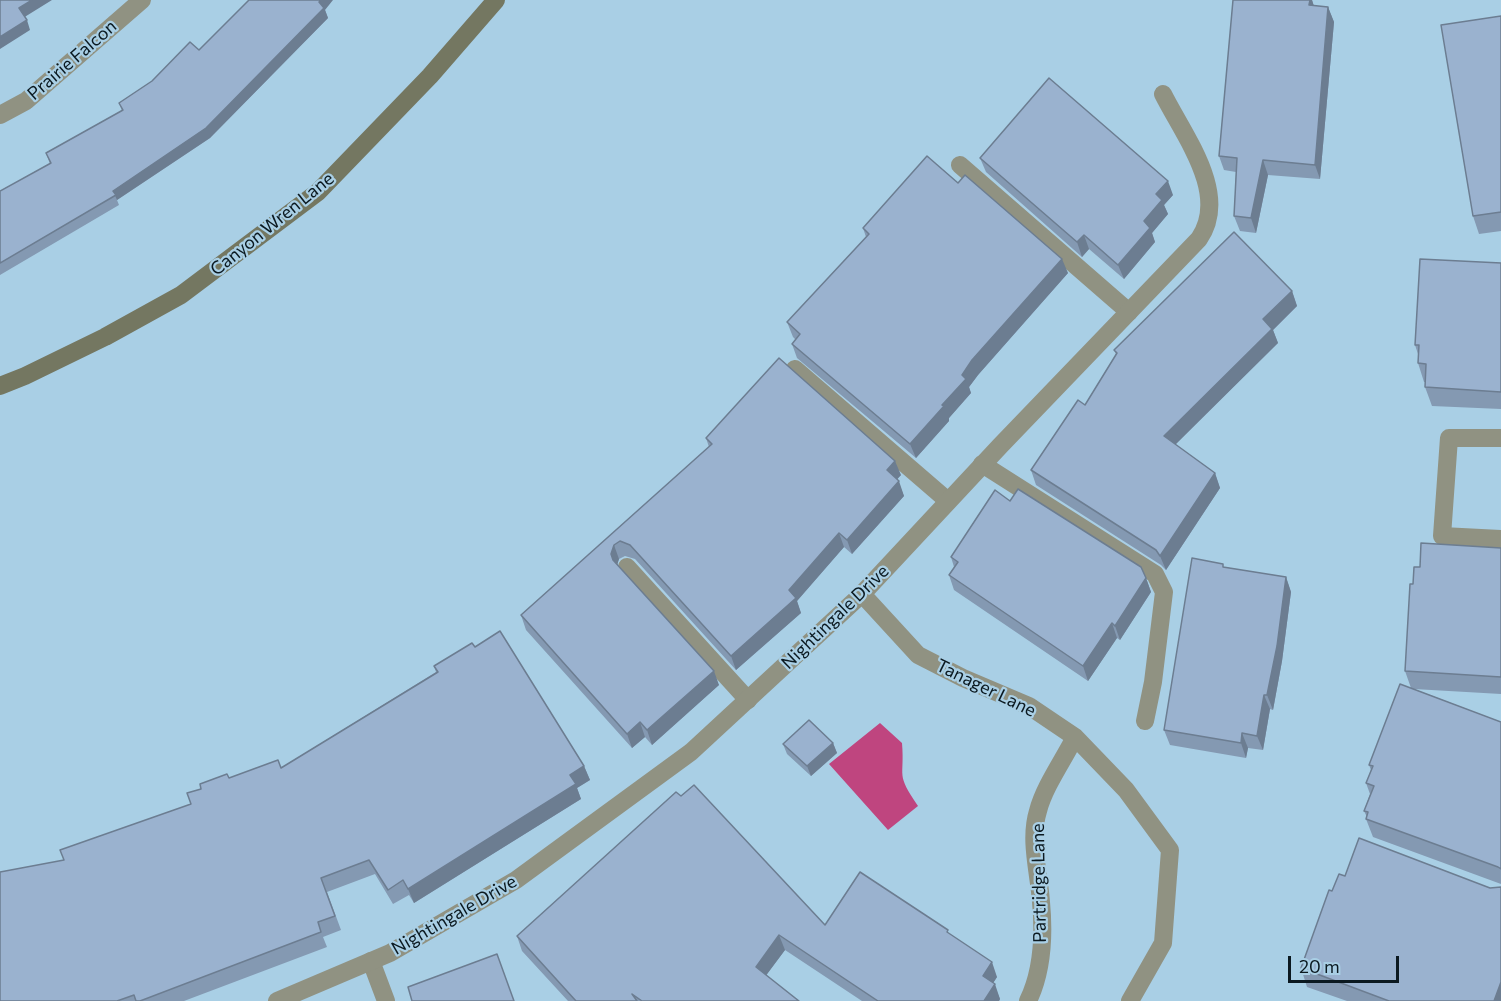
<!DOCTYPE html>
<style>
body{margin:0}
#map{position:relative;width:1501px;height:1001px;overflow:hidden;background:#a9cfe5;font-family:Commissioner,sans-serif}
canvas{display:block}
.scale{position:absolute;left:1288px;top:956px;width:111px;height:27px;box-sizing:border-box;border:3px solid #0b1920;border-top:0;padding-left:8px;font-size:18px;line-height:21px;white-space:nowrap;color:#0b1920;-webkit-text-stroke:4px #a9cfe5;paint-order:stroke}
</style>
<div id="map">
<canvas width="1501" height="1001"></canvas>
<div class="scale">20 m</div>
</div>
<script>
const ctx = document.querySelector('canvas').getContext('2d');
ctx.lineJoin = 'round';
function paint(path, color) {
  ctx.fillStyle = color;
  ctx.fill(path, 'evenodd');
}
function stroke(path, color, width, dash) {
  ctx.strokeStyle = color;
  ctx.lineWidth = width;
  ctx.lineCap = dash ? 'butt' : 'round';
  ctx.setLineDash(dash || []);
  ctx.stroke(path);
}
function drawText(font, color, halo, rows, align = 'center') {
  ctx.font = font + ' Commissioner,sans-serif';
  ctx.lineWidth = 4.5;
  ctx.setLineDash([]);
  ctx.textBaseline = 'middle';
  ctx.strokeStyle = halo;
  ctx.fillStyle = color;
  for (const [text, x, y, turn = 0] of rows) {
    ctx.save();
    ctx.translate(x, y);
    ctx.rotate((+turn || 0) * Math.PI / 180);
    ctx.textAlign = isNaN(turn) ? turn : align;
    if (halo) ctx.strokeText(text, 0, 0);
    ctx.fillText(text, 0, 0);
    ctx.restore();
  }
}
const water = new Path2D(`
 M880 723 902 743C905 779 895 772 918 806L888 830 829 764Z`);
const lane = new Path2D(`
 M960 165 1129 312
 M795 369 948 501
 M1501 438H1449L1442 536 1501 539
 M982 464 1155 574 1164 592 1153 682 1145 721
 M627 567 748 700
 M371 961 386 1001`);
const street = new Path2D(`
 M0 115 26 101 142 0
 M862 594 918 655 963 678 1029 706 1075 737 1126 790 1170 850 1163 943 1130 1001
 M277 1001 390 953 516 880 691 752 862 594 1000 446 1199 239C1230 194 1184 136 1163 94
 M1028 1001C1042 972 1044 934 1041 902 1039 872 1029 840 1038 811 1044 787 1064 759 1075 737`);
const secondary = new Path2D(`
 M0 386 25 376 105 337 181 295 318 192 430 76 496 0`);
const wall = new Path2D(`
 M1233 0H1312L1314 6 1328 7 1334 22 1320 179 1268 175 1256 233 1240 231 1234 216 1236 172 1224 170 1219 156Z
 M325 10 328 18 210 138 117 200 119 205 0 275V191L50 164 46 153 122 111 119 103 199 50Z
 M1501 16V231L1479 234 1473 216Z
 M980 158 1173 195 1164 205 1168 214 1152 233 1155 242 1124 279 1089 249 1082 257 986 172Z
 M958 183 1068 273 978 375 969 387 971 393 949 418V421L916 458 797 358 792 344 796 340 793 337 787 322 866 237 863 228Z
 M1501 263V409L1432 406 1425 387V382H1424L1418 363V354L1415 345Z
 M1292 291 1297 306 1273 330 1278 343 1175 444 1215 473 1220 488 1166 570 1161 565 1036 485 1031 470 1085 405 1116 354 1114 350Z
 M706 438 901 475 897 479 904 496 852 554 844 547 797 601 801 613 736 670 635 559 625 556 619 559 617 564 719 685 652 745 645 737 632 748 526 630 521 615 709 447Z
 M1010 501 1146 578 1151 592 1120 640 1117 638 1088 681 954 590 949 575 954 567 951 557Z
 M1501 548V694L1414 689 1501 722V884L1373 837 1366 819 1367 817 1364 811 1370 794 1366 783 1371 770 1369 765 1411 688 1405 671 1413 584 1420 567Z
 M1224 567 1286 577 1291 592 1282 661 1273 710 1270 709 1263 750 1248 748 1246 758 1170 745 1164 730Z
 M475 647 584 766 590 780 577 788 581 799 414 903 409 895 393 904 375 874 327 892 341 930 323 937 327 947 184 1001H0L64 860 191 804 229 778 281 768 436 672 434 666Z
 M833 743 837 753 811 776 787 754 783 744Z
 M1345 876 1490 888 1501 1001H1347L1307 987 1301 968 1332 891Z
 M825 925 950 934 997 977 993 983 1000 999 999 1001H862L785 950 766 975 799 1001H568L522 951 517 936Z`);
const shadedWall = new Path2D(`
 M32 0H52L23 18 19 8Z
 M321 0H333L325 10 328 18 210 138 117 200 113 191Z
 M1310 0H1312L1315 10 1309 5Z
 M1328 7 1334 22 1320 179 1315 165Z
 M27 20 30 30 0 49V37Z
 M1263 160 1268 175 1256 233 1251 218Z
 M1168 181 1173 195 1164 205 1168 214 1152 233 1155 242 1124 279 1118 265 1144 221 1156 194Z
 M1084 235 1089 249 1082 257 1077 242Z
 M1062 259 1068 273 978 375 969 387 971 393 949 418V421L916 458 910 444 942 405 972 360Z
 M1292 291 1297 306 1273 330 1278 343 1169 451 1164 436 1263 319Z
 M895 461 901 475 892 485 887 470Z
 M1215 473 1220 488 1166 570 1160 556Z
 M899 481 904 496 852 554 847 540Z
 M839 533 844 547 797 601 801 613 736 670 731 656Z
 M614 545 619 559 616 569 611 554Z
 M1286 577 1291 592 1282 661 1273 710 1267 695Z
 M1146 578 1151 592 1120 640 1115 626Z
 M1112 623 1117 638 1088 681 1083 666Z
 M714 671 719 685 652 745 647 730Z
 M1264 695 1270 709 1263 750 1257 736Z
 M640 722 645 737 632 748 627 734Z
 M1242 733 1248 748 1246 758 1241 743Z
 M833 743 837 753 811 776 807 766Z
 M584 766 590 780 577 788 581 799 414 903 408 889 570 775Z
 M779 935 785 950 762 981 756 967Z
 M992 962 997 977 988 991 983 976Z
 M1501 982V1001H1494Z
 M995 984 1000 999 999 1001H984Z`);
const building = new Path2D(`
 M0 0H32L19 8 27 20 0 37Z
 M249 0H321L319 2 324 8 206 128 113 191 116 195 0 263V191L51 163 46 153 123 110 119 103 152 81 190 42 199 50Z
 M1233 0H1310L1309 5 1328 7 1315 165 1263 160 1251 218 1234 216 1237 158 1219 156Z
 M1501 16V212L1473 216 1441 25Z
 M1049 78 1168 181 1156 194 1162 200 1144 221 1150 228 1118 265 1084 235 1077 242 980 158Z
 M927 156 958 183 965 175 1062 259 972 360 962 375 966 379 942 405 944 406 910 444 792 344 800 334 787 322 869 234 863 228Z
 M1234 232 1292 291 1263 319 1272 329 1164 436 1215 473 1160 556 1156 550 1031 470 1078 400 1085 405 1117 353 1114 350Z
 M1420 259 1501 263V392L1425 387 1426 364 1418 363 1419 345H1415Z
 M779 358 895 461 887 470 899 481 847 540 839 533 789 590 796 598 731 656 630 545 620 541 614 545 611 554 613 560 714 671 647 730 640 722 627 734 521 615 712 444 706 438Z
 M1018 489 1141 567 1146 578 1115 626 1112 623 1083 666 949 575 958 562 951 557 995 490 1010 501Z
 M1421 543 1501 548V677L1405 671 1410 584H1413L1414 567H1420Z
 M1192 558 1223 564V567L1286 577 1277 646 1267 695H1264L1257 736 1242 733 1241 743 1164 730Z
 M500 631 584 766 570 775 576 784 408 889 403 880 388 890 369 860 321 878 335 916 318 922 321 932 140 1001H136L134 995 117 1001H0V872L64 860 60 850 191 804 187 793 201 789 200 784 227 774 229 778 278 760 281 768 438 672 434 666 472 643 475 647Z
 M1400 684 1501 722V869L1498 867 1366 819 1368 812 1364 811 1374 786 1366 783 1373 766 1369 765Z
 M809 720 833 743 807 766 783 744Z
 M694 785 825 925 860 872 948 930 947 932 992 962 983 976 995 984 984 1001H878L779 935 756 967 799 1001H642L632 994 637 1001H576L517 936 676 792 681 796Z
 M1359 838 1490 888 1501 887V982L1494 1001H1389L1301 968 1329 890 1332 891 1339 874 1345 876Z
 M497 954 514 1001H412L408 987Z`);
const streetNames = [
 ["Prairie Falcon",72,60,-41],
 ["Canyon Wren Lane",272,224,-39],
 ["Nightingale Drive",835,617,-44],
 ["Tanager Lane",986,688,26],
 ["Partridge Lane",1039,883,-91],
 ["Nightingale Drive",454,915,-30]
];
paint(water, '#bf457f');
stroke(lane, '#909282', 18);
stroke(street, '#909282', 18);
stroke(secondary, '#747761', 18);
paint(wall, '#8499b2');
paint(shadedWall, '#6c7d91');
paint(building, '#9ab2cf');
stroke(building, '#6c7d91', 1.5);
drawText('18px', '#0b1920', '#a9cfe5', streetNames);
</script>
